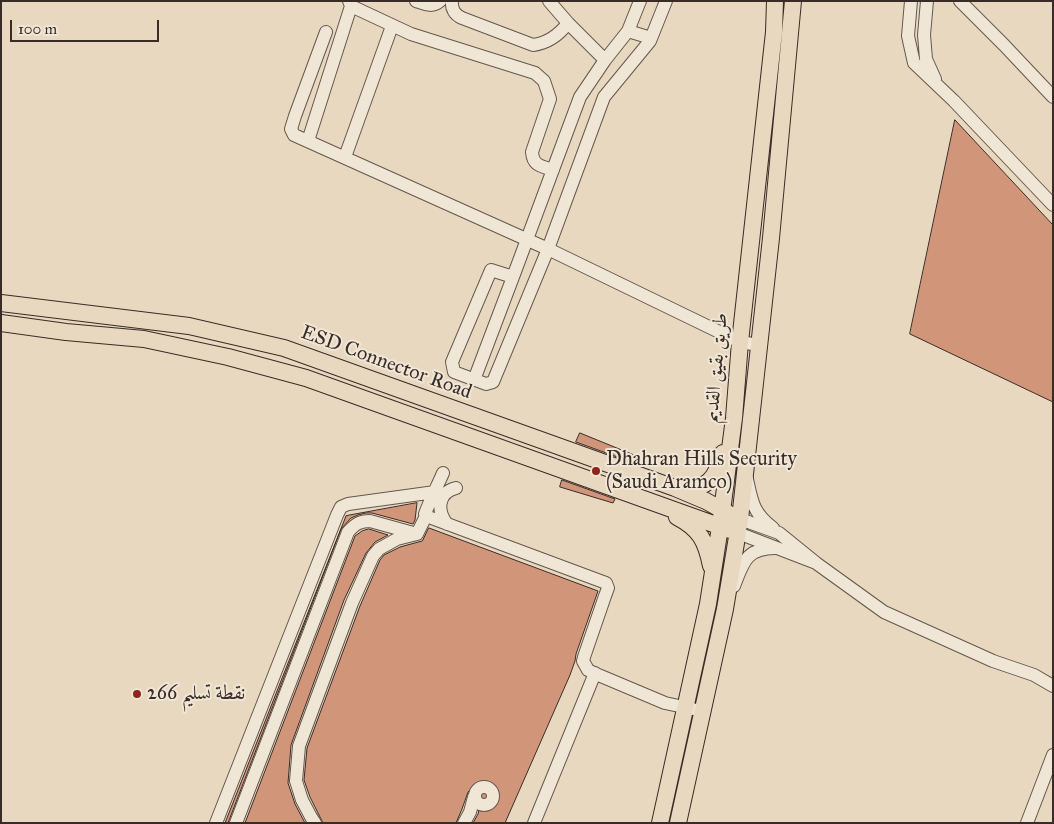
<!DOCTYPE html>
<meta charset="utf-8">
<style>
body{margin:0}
#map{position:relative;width:1054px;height:824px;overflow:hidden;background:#e8d8c0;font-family:"IM FELL Great Primer",serif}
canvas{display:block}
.frame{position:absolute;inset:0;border:2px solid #392c27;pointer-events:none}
.scale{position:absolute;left:10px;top:20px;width:149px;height:22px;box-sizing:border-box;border:2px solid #392c27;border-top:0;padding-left:6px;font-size:15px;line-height:18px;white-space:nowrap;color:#392c27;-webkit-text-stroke:4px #f0e6d6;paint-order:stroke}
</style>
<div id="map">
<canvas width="1054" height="824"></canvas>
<div class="frame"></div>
<div class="scale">100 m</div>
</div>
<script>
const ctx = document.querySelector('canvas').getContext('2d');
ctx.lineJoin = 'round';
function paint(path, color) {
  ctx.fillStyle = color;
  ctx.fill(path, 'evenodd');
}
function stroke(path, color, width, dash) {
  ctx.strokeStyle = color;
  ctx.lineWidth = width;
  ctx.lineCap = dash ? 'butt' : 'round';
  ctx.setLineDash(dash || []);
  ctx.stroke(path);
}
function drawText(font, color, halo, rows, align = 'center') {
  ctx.font = font + ' "IM FELL Great Primer",Amiri,serif';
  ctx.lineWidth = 4;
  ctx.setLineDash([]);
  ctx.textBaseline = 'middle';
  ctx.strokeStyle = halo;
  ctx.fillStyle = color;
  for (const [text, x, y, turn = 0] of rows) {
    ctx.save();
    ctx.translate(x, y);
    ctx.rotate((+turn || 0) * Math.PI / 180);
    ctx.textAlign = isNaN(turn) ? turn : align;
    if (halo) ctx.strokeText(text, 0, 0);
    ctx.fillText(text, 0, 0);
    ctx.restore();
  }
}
const building = new Path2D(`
 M955 120 1053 225V402L910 334Z
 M580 433 634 455 631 462 576 442Z
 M562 480 615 499 613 503 560 487Z
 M417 503 415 520 413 524 372 513H366L358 515 351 518 341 529 228 823H225L346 516Z
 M429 528 598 591 576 654 575 661 570 675 505 823H473L478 814 482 799 480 792 476 789H471L468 792 462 809 456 823H323L310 797 304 780 307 748 360 606 380 560 384 555 400 547 422 541Z
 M369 529 388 535 375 542 366 553 344 600 291 745 288 783 295 804 305 823H245L355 536 362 531Z`);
const minor = new Path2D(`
 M349 1 351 6 411 34 535 73 544 81 550 99 532 152C533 166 541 166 553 170
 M416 1C425 4 432 8 440 1
 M452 1C451 9 455 15 462 18L533 45C548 43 559 35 568 23L605 60
 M549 1 568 23
 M640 1 628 31 605 60 580 97 513 277 491 270 452 362 454 372 486 384 493 382 548 249 604 97 650 41 666 1
 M911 1 908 36 914 63 954 101 1053 205
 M927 1 924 35 926 59 935 79
 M960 1 1004 45 1053 97
 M628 31 651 38
 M326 32 295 116 291 129 294 135 548 249 740 342 759 345
 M308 141 351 6
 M345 157 392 26
 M474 380 513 277
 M443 473C437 487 430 500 425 514L426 516 606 583 608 588 605 596 584 657 583 661 588 670 596 674 665 703 693 709
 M747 479C752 502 753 513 773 528
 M447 524C437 511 437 493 456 488
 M738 533 816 563 779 533 740 519
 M816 563 884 612 993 661 1034 675 1053 686
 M734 586C743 563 746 548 775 548
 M475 796a9 9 0 1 1 18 0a9 9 0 1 1-18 0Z
 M216 823 337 515 341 507 348 504 435 492
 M236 823 348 532C355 524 360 521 370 521L417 534
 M315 823 311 817 302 800 296 781 299 746 352 603 373 556 379 549 397 539 417 534 426 516
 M464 823 470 812 474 797
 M534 823 595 673
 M1027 823 1053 755`);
const major = new Path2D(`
 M1 303 189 326 284 348 675 488 706 501 731 515
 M1 323 66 332 144 339 228 357 306 378 730 530
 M680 489C707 490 716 479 723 453
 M677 517C700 529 706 541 711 566
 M660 823 708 604 720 527 734 418 740 342 774 32 775 1
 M678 823 725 609 740 519 771 238 793 1`);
const markers = [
 [596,471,5,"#8f2418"],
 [137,694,5,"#8f2418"]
];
const streetNames = [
 ["ESD Connector Road",386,363,20],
 ["طريق بقيق القديم",717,368,-85]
];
const poiNames = [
 ["Dhahran Hills Security",606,460],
 ["(Saudi Aramco)",606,483],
 ["نقطة تسليم 266",147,694]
];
paint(building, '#d1967a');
stroke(building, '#392c27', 1);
stroke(minor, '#65574d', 14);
stroke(major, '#392c27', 18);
stroke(minor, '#f0e6d6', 12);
stroke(major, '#e8d8c0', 16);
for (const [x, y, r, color] of markers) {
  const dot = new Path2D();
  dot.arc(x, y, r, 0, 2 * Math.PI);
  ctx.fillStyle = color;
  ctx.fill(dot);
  stroke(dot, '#f0e6d6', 2);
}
drawText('20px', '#392c27', '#f0e6d6', streetNames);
drawText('20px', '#392c27', '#f0e6d6', poiNames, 'left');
</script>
